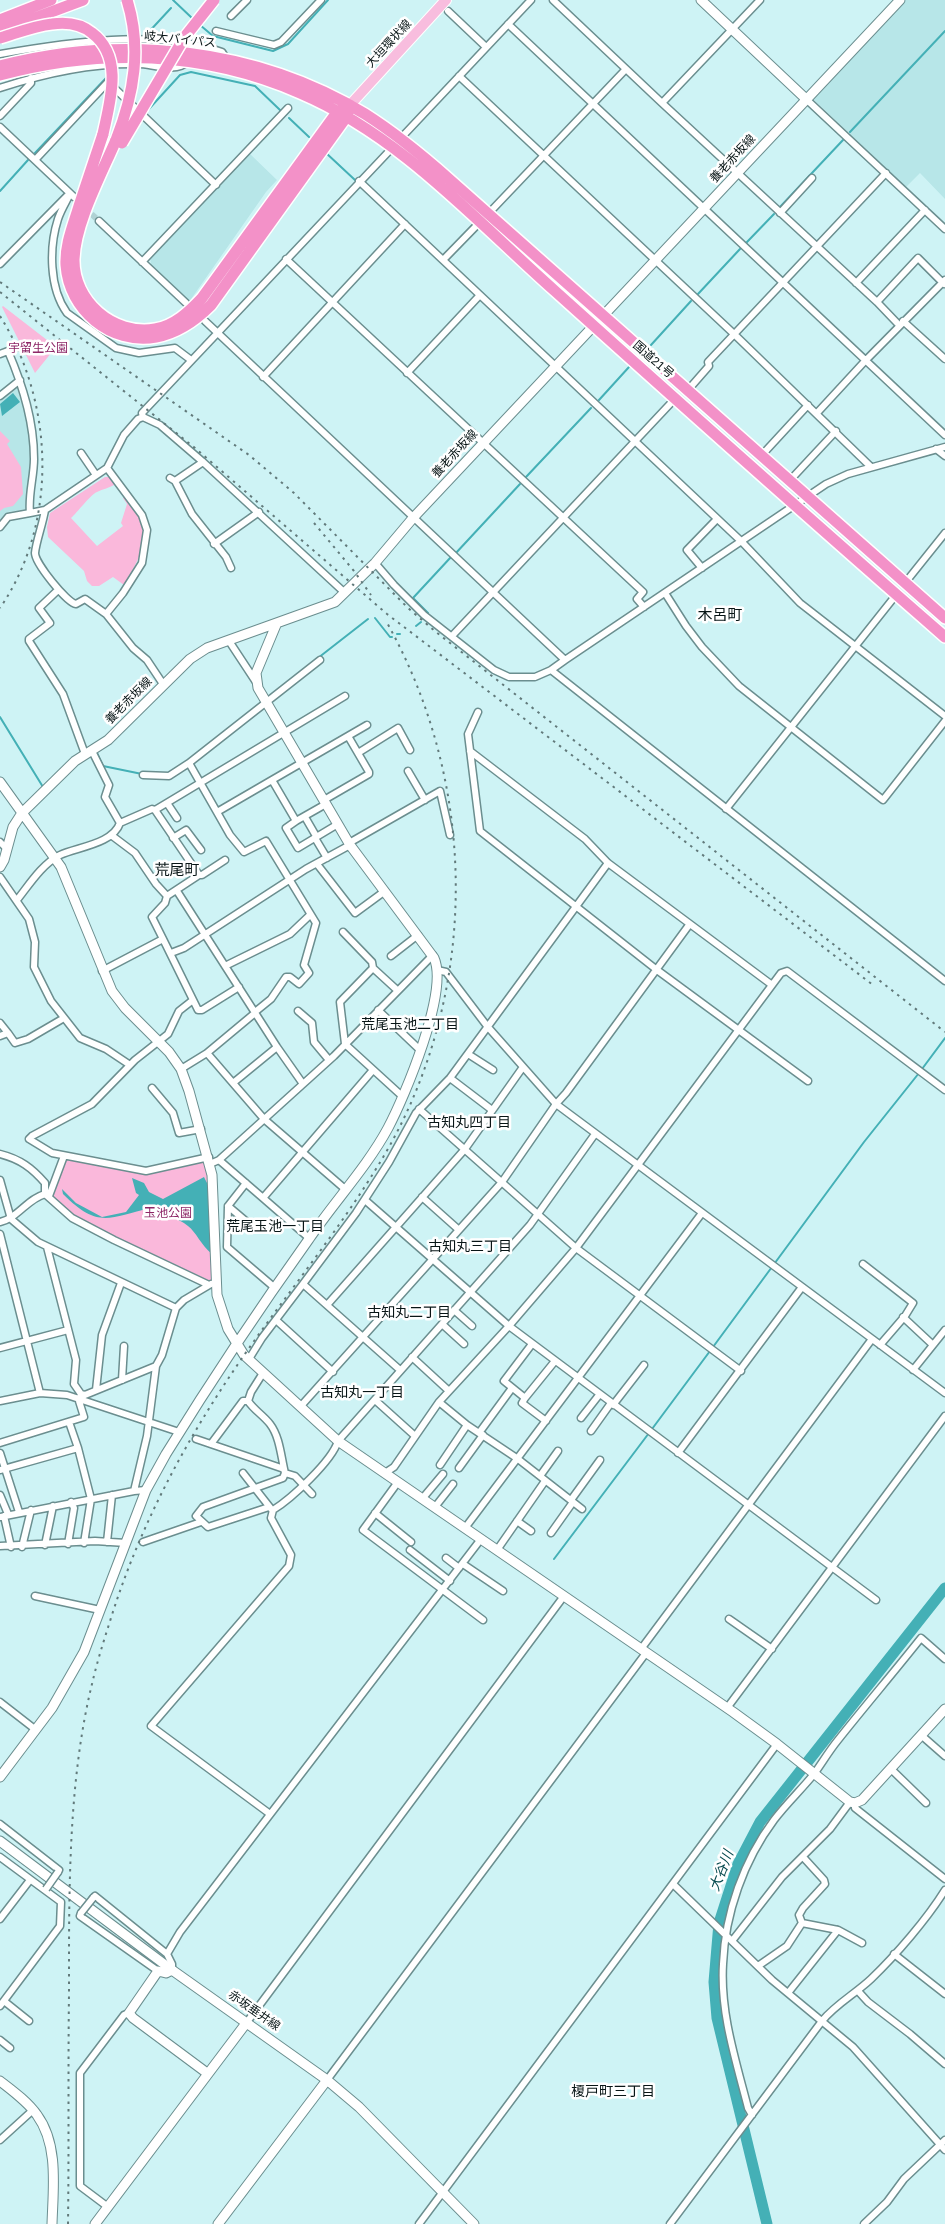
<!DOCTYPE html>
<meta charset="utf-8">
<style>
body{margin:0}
canvas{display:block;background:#cef3f5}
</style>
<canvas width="945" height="2224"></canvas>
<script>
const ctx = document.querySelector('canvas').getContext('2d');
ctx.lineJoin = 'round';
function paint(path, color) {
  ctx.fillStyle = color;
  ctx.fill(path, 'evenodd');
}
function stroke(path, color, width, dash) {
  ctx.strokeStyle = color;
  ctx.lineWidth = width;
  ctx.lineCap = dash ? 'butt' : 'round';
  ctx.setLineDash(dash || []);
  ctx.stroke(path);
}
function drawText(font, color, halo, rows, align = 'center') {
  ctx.font = font + ' Arial,"Noto Sans JP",sans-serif';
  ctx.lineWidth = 5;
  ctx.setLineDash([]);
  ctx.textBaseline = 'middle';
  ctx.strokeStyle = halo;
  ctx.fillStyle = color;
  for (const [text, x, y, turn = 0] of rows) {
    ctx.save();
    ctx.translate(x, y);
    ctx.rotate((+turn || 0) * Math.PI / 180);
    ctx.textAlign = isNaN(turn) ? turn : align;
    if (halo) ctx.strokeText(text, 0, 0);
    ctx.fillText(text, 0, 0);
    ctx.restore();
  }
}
const built = new Path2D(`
 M906 0H945V199L920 173 906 187 813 99Z
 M249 153 277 180 266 192 189 302 151 265 150 257Z
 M14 387 21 389 28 425 32 459 27 509 8 512 0 521V399Z`);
const green = new Path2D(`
 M3 306 56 347 35 373 2 307Z
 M0 431 10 441 7 444 21 467 23 494 13 506 4 508 0 511Z
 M105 477H109L116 484C109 488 103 489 97 492 91 494 77 513 71 518L97 546 123 526 121 523 127 504 123 498 125 496C130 503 138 511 141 519 150 543 136 564 124 585L113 577 99 586H92L87 581 84 571 48 537 47 527 50 513Z
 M65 1157 146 1173 208 1159 214 1282 209 1283 73 1216 50 1196Z`);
const water = new Path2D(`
 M13 393 20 402 2 416 0 404Z
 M204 1177 209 1187 212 1254C201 1245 196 1232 188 1226 178 1218 162 1212 151 1208 108 1218 98 1229 63 1194L62 1189 76 1203 102 1217 126 1212 139 1195 136 1193 132 1178 144 1183 149 1192 163 1199Z`);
const stream = new Path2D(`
 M173 0 193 19
 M200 25 213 36 273 51 288 44 328 0
 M146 35 171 8
 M148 110 180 75 191 72 255 86 280 110
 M289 118 309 137
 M850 132 945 31
 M325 152 355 180
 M35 153 107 77
 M0 191 28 160
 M780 207 843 140
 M386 210 401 225
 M747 242 774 214
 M698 294 740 249
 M651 345 691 301
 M599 400 629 367
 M526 477 591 408
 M455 554 520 484
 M428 613 413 598 451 557
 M375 618 390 637H392
 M416 626 421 622
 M397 634H400
 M318 658 368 619
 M0 717 43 787
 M96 751 103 766 142 774
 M922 1069 945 1038
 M713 1347 864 1142 919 1073
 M652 1429 710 1351
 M554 1559 649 1433`);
const river = new Path2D(`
 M767 2224 717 2018 714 1982 719 1923 738 1864 760 1822 945 1588`);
const streetTunnel = new Path2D(`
 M85 208 99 221`);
const street = new Path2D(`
 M553 0 662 103 877 302 899 325
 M448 11 486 47
 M231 16 247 0
 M508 24 945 435
 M216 31 274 45 281 42 321 0
 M0 54C68 42 155 29 222 52L227 60
 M459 76 734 334 871 467
 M0 88C45 73 90 63 139 64 151 64 177 73 187 62
 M806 99 945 229
 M662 103 760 0
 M0 116 31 83V78
 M0 127 74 197
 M400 139 531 0
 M35 160 108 82 216 185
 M359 181 742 542 800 603 945 716
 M70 194C66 202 61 210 58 219 49 247 49 288 67 313L116 348 139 353 175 348 191 360
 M489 213 626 69
 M780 213 812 178
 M99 221 186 303
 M286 259 643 592 637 599 644 607
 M443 260 480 222
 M142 262 288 108
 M0 264 67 196
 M856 283 925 210
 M877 302 918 258 944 284
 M205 321 565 660
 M903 321 945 359
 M0 354 8 351C23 386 34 421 34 459 34 477 28 495 30 513L8 517 0 527
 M407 373 480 295
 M263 377 405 224
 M688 390 709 366 708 362 886 173
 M0 396 20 380
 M817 413 865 361 945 280
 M143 417 160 425 203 462 345 593
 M936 449 945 456
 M81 453 96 475
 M761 456 808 405
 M794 476 836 431
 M170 478 175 481 192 514 226 557 231 568
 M175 481 203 462
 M45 510C43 523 36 542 35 553 35 563 67 603 76 604L85 599 106 614 133 648 147 660 163 684
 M30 513 45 510 107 468 124 435 138 419 143 417 142 413 393 147
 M214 544 259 512
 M375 563 394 585 424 615 494 670 509 677H535L551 670 565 660 826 484 848 474 945 447
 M702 568 687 550 717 519
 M905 583 945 533
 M58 590 39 608 50 623 29 639V641L63 694 85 754
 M665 593 686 626 702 647 739 686 883 800 945 721
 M106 614 123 593 142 563 147 530 142 515 107 468
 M452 636 670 404
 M229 641 256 682
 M551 670 945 981
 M478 712 468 734 480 831 657 970 808 1081
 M470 751 585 839 608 863 772 985
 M358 753 398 728 410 750
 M408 771 425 800
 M143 775 169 776 189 763
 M272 780 367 725
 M324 800 369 774V772L348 736
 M167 803 177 818
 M726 809 896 595
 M155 810 199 875 167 896 165 903 152 917 163 939
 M217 812 272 780 296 821 326 804
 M305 817 316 836
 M296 821 286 828 298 848 338 824
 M120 823 152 809 155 810 345 696
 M111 835 135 853 156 884 167 896
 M173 838 186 830 201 850
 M315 838 327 858
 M0 842 7 849
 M349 843 440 791 450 835
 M317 864 355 913 385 891
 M199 875H202L225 860
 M0 877 29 919 35 942 34 967 51 1001 80 1038 106 1049 130 1065
 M177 891 277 1047 303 1084
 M17 900C29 885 42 864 60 855 77 847 113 844 120 823L105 797 109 785 92 751
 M343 932 372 962 373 968 340 1002 345 1044 402 1096
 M171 953 184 948 306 869 350 845
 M391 956 418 935
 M225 966 290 934 310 915
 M373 968 397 990
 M437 970 446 972 487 1026 556 1104 945 1393
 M102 971 163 939 198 1010H202L239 987
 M193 1000 179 1011 168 1034 135 1060 92 1104 32 1136 29 1139 52 1153 146 1171 209 1157
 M378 1010 420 1050
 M298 1011 312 1023 314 1042 329 1060
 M255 1012 271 999 286 977H290L299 984 309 973 304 965 316 923 266 841 244 852 230 835 189 763 320 660
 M0 1023 8 1033
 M0 1036 8 1033 15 1043 28 1039 64 1018
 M207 1053 264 1119 345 1189
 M468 1054 493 1070
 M181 1069 207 1053 255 1013
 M450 1078 492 1110
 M233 1083 277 1047
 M152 1088 173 1113 179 1133 201 1129
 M419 1109 576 1248 741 1371
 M0 1154C20 1159 32 1168 45 1183V1194
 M219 1160 263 1198 373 1070
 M210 1164 219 1160 334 1056 433 955
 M0 1180 11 1219 38 1242 176 1308
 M246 1183 228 1206 227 1247 275 1288
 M49 1196 64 1156
 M422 1197 459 1230
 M263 1198 309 1238
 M365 1200 509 1326 876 1600
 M228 1206 254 1228
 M0 1222C18 1218 27 1199 45 1194L72 1218 114 1240 209 1285
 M0 1234 40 1393
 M863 1264 913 1303 905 1316 880 1345
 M327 1305 465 1149 523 1067
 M454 1310 472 1326
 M903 1317 933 1345
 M276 1320 333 1372
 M442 1324 464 1344
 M532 1344 504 1381 525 1398 522 1403 546 1421
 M0 1348 68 1330
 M412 1357 449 1391
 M249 1359 262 1338 303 1284
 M400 1370 303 1284 356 1213 389 1162 416 1113 450 1078 608 863
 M913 1370 945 1330
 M263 1373 251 1392 248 1401C254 1410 263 1415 270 1424 280 1437 281 1457 285 1473L283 1478 203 1507 196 1516 208 1527 269 1507
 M122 1380 124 1346
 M96 1390 102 1335 121 1283
 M81 1394 85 1395 156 1366
 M525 1398 555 1361
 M375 1400 415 1436
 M0 1401 40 1393 67 1395 179 1432
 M439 1402 467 1425 518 1459 582 1509
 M613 1405 644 1365
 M300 1407 502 1182 556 1104 566 1093 689 925
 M581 1418 599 1395
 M591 1431 611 1403
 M479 1433 512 1388
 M196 1439 284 1469
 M0 1443 84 1417 79 1401 81 1394 74 1384 76 1360 47 1247
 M211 1444 243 1401H248
 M78 1448 91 1499 84 1543
 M0 1453 19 1512
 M678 1453 802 1287
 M440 1465 467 1425
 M459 1468 483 1435
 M0 1470 78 1448 69 1422
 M243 1473 272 1510
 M285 1473 295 1476 312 1494
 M385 1473 394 1467 439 1402 509 1326 576 1248 781 973 787 971 945 1090
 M540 1476 558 1451
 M398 1482 363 1530 483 1620
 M134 1491 147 1436 156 1366 162 1355 176 1308 184 1300 211 1284
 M0 1495 8 1514
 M422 1499 443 1474
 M571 1500 600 1460
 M435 1507 453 1484
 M375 1513 411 1542
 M4 1516 11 1547
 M0 1517 134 1491 146 1490
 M517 1521 531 1531
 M465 1528 702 1213
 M551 1533 573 1502
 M107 1542 112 1495
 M143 1542 201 1522
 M68 1544 74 1508 71 1502
 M45 1545 53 1506
 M0 1546 95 1541 126 1543
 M22 1547 31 1510
 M410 1550 450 1581
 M497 1550 545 1481
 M446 1558 459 1568
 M463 1564 503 1591
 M35 1596 100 1610
 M729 1619 772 1649
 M641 1649 872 1339
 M0 1702 36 1730
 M727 1708 945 1416
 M921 1735 945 1756
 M891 1769 926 1803
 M855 1803V1808L945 1879
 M270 1814 151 1726 289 1566 291 1555 271 1518 273 1510C291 1499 332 1461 338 1441L530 1225 595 1134
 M0 1824 59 1870 58 1872
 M0 1857 61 1902 60 1926 0 2006
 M673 1884 772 1980 853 2047 945 2150
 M93 1898 95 1896 167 1954 172 1964V1970
 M81 1913 80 1916 158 1971
 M0 1919 30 1880
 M802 1923 799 1915 803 1908 825 1884 824 1880 803 1857
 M732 1941 782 1877 830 1829 850 1802
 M167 1954 180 1932 481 1539
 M894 1954 945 1994
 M758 1966 787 1946 802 1923 838 1930
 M858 1991 868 2002 910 2034 945 2064
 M788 1993 838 1930 862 1943
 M4 2001 29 2021
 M247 2022 564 1596
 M0 2040 10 2048
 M327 2080 646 1653
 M752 2115 748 2108C736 2061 720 2013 723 1964 725 1913 744 1860 774 1820 786 1804 801 1790 814 1774 822 1763 829 1751 838 1740 865 1706 894 1672 921 1638L945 1659
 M0 2140 33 2110
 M108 2207 80 2186V2073L124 2015 129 2013
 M419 2224 777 1744
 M670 2224 822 2021C836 2004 855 1994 871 1979 896 1955 927 1919 945 1890
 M864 2224 887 2202 904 2179 945 2140`);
const secondary = new Path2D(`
 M701 0 806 99
 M0 782 61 867 112 991 125 1008 169 1052 181 1069 189 1091 212 1175 217 1295 228 1329 244 1355 338 1441 733 1712 777 1744 850 1802 855 1803 862 1800 945 1709
 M0 867 4 860 13 827 22 813 75 761 108 740 190 659 207 648 335 602 375 563 413 518 900 0
 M0 1777 52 1708 84 1652 146 1490 166 1454C211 1381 259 1309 309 1239 334 1202 367 1167 388 1128 405 1096 449 991 434 958L350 845 258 688 256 673 276 625
 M0 1841 172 1970 327 2080 359 2107 474 2224
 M172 1970 166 1973 158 1971 129 2013 133 2018 207 2073
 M0 2081C13 2091 28 2102 37 2115 59 2145 53 2189 52 2224
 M95 2224 247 2022
 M218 2224 327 2080`);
const primary = new Path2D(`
 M350 105 446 0`);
const highway = new Path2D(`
 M0 20 51 0
 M0 31 83 0
 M0 66C123 34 256 48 365 114 395 133 423 156 449 179L945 618
 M0 75C101 48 204 51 300 93 401 136 475 220 555 291 684 407 814 523 945 637
 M103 134C95 158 87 182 79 206 73 226 65 244 66 265 69 310 111 345 156 337 177 333 196 320 211 305L347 116 350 105 338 111 202 298C189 312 174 326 155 329 113 336 73 301 74 259 75 223 102 173 116 140`);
const rail = new Path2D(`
 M0 282 249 455 294 493 408 608 436 632 945 1032
 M0 292 195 448 387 614 873 985
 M0 316C54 402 59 522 0 608
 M314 523 354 571 371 595
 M68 2224C69 2147 68 2069 69 1992 69 1892 68 1782 92 1684 97 1662 104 1640 111 1618 141 1522 189 1434 247 1351 294 1284 348 1219 389 1147 480 984 477 782 386 621`);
const streetBridge = new Path2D(`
 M46 1889 58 1872
 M81 1913 93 1898`);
const highwayBridge = new Path2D(`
 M0 38C17 33 34 26 52 24 66 22 81 24 92 33 124 57 110 101 103 134
 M116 140C134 94 142 48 127 0
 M122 143 184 38 214 0`);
const streetNames = [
 ["岐大バイパス",180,40,6],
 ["大垣環状線",389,44,-47],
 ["養老赤坂線",733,159,-47],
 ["国道21号",653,360,41],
 ["養老赤坂線",455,454,-47],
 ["養老赤坂線",129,701,-45],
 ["赤坂垂井線",254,2011,35]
];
const parkNames = [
 ["宇留生公園",38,349],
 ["玉池公園",168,1214]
];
const neighbourhoodNames = [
 ["荒尾玉池二丁目",410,1025],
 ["古知丸四丁目",469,1123],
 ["荒尾玉池一丁目",275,1227],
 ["古知丸三丁目",470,1247],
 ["古知丸二丁目",409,1313],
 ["古知丸一丁目",362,1393],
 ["榎戸町三丁目",613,2092]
];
const waterNames = [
 ["大谷川",722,1871,-69]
];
const quarterNames = [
 ["木呂町",720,616],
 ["荒尾町",177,871]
];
paint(built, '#b7e6e8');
paint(green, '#fab8db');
paint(water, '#44b0b6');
stroke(stream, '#44b0b6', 2);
stroke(river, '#44b0b6', 11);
stroke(streetTunnel, '#b0d2d4', 6, [6, 3]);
stroke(street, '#6b8e8f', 9);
stroke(secondary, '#6b8e8f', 11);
stroke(primary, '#fff', 12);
stroke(highway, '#fff', 14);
stroke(street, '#fff', 6);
stroke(secondary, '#fff', 9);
stroke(primary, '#f8bdde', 10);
stroke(highway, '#f391c8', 11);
stroke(rail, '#627a7b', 2, [2.5, 5]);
stroke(streetBridge, '#6b8e8f', 9, []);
stroke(highwayBridge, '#fff', 14, []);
stroke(streetBridge, '#fff', 6);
stroke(highwayBridge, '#f391c8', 11);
drawText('12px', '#081516', '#fff', streetNames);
drawText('12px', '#8d2767', '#fff', parkNames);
drawText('14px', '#081516', '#fff', neighbourhoodNames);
drawText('italic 14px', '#074a4e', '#fff', waterNames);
drawText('15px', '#081516', '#fff', quarterNames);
</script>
